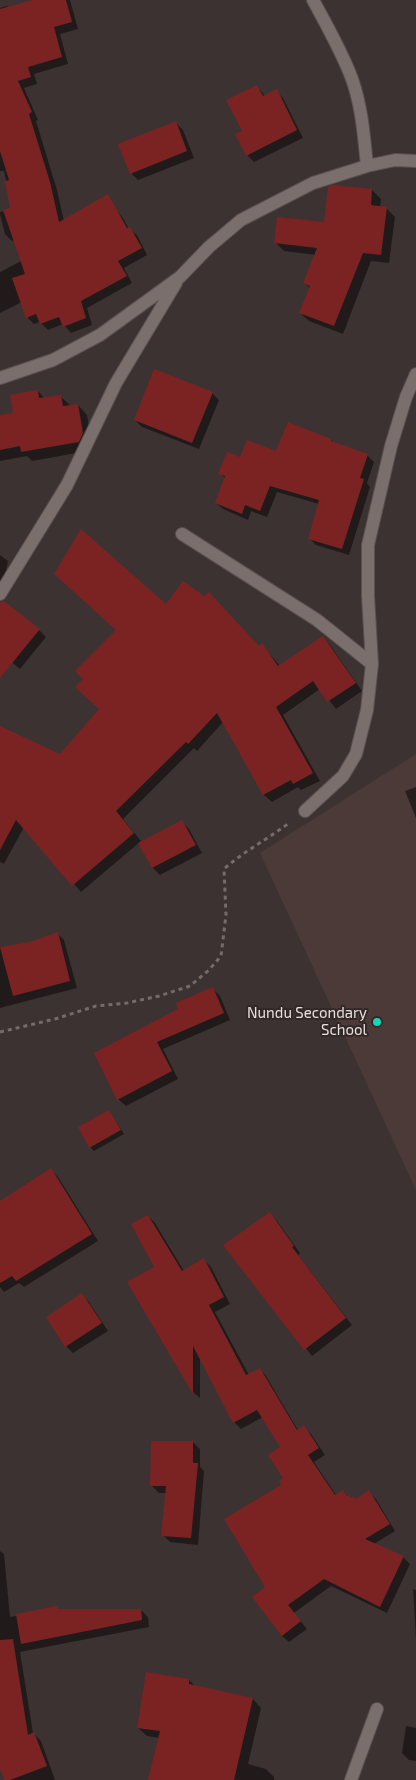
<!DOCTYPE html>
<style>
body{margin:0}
canvas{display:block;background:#3c3231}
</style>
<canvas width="416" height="1780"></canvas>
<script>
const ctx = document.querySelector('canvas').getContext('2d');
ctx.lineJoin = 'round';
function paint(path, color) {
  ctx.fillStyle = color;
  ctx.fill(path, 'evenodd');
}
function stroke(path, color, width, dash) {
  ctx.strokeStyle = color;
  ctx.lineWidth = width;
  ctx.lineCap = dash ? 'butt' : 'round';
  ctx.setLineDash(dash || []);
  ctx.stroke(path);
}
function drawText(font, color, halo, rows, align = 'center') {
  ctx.font = font + ' "Exo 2",sans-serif';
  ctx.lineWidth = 4;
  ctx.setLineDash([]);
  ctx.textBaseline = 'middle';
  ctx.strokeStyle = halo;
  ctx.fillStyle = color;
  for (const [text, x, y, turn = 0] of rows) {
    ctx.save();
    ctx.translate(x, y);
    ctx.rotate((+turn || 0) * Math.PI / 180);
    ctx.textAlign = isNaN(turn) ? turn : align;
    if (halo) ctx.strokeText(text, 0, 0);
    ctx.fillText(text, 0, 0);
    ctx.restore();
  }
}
const built = new Path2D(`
 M416 754V1190L260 853Z`);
const shadow = new Path2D(`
 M38 0H70L78 29 60 34 68 64 34 74 37 84 24 88 38 120 36 121 57 190 66 230 12 241 5 234 0 214V212L12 209 4 171H0V8L7 6 9 8Z
 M257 86 265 96 276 91 283 98 303 138 254 162 247 155 244 131Z
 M176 123 183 130 194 158 138 180 131 173Z
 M372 190 381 199 380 207 386 208 395 217 389 263 371 261 343 334 309 321 300 313 310 288 305 283 316 255 284 251 275 242 325 224Z
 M117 211 123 218 129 229 137 235 147 255 124 268 132 283 87 308 92 325 71 333 63 324 48 330 40 322 34 324 27 317 22 302 0 313V272Z
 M38 391 45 399 60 396 70 405H78L87 415 92 442 88 451 32 461 27 456 0 461V426Z
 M212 393 219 400 199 449 142 427 135 420Z
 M331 440 335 444 367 455 374 462 367 483 370 487 349 555 316 545 309 538 319 504 277 492 267 517 251 511 248 520 223 509 216 503 226 479 220 473 241 459 277 453Z
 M0 555 8 561 3 585H0Z
 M166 606 259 647 262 645 280 666 323 637 330 645 362 691 336 709 320 689 283 715 320 781 301 790 298 787 272 802 264 795 224 721 197 751 194 748 123 819 141 841 81 892 24 827 4 864 0 862V727L60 755 100 709Z
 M39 630 46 637 20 669 0 652V642Z
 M416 787V818L405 791Z
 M182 822 189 829 202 853 160 875 153 868 140 844Z
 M57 933 64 940 77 988 0 1008V947L30 943Z
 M213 989 220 996 230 1020 163 1049 178 1079 126 1106 118 1099 96 1053 180 1010Z
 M109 1111 124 1134 94 1151 90 1147Z
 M51 1170 58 1177 98 1241 24 1287 19 1283 4 1292 0 1287V1202Z
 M270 1214 277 1221 300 1253 298 1255 352 1325 312 1356 225 1246Z
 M148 1216 155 1223 184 1271 204 1260 211 1267 230 1304 215 1312 249 1375 260 1369 266 1376 298 1430 304 1427 311 1434 325 1455 314 1462 336 1495 343 1491 352 1500H356L369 1492 376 1499 395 1531 374 1544 403 1557 410 1564 387 1613 331 1586 294 1613 307 1629 289 1642 282 1636 267 1588 285 1478 281 1448 263 1417 241 1429 234 1422 200 1356V1398L194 1393 129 1283 156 1267Z
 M82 1295 89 1302 108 1331 73 1353 66 1346Z
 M193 1442 200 1449V1467L204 1471 198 1545 170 1542 163 1535 167 1493H159L152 1486Z
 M0 1551 4 1554 10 1617 57 1608 60 1610H141L148 1617 149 1627 20 1652 33 1733 41 1741 55 1780H5L0 1766Z
 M413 1589 416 1590V1639Z
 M189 1680 195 1686 253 1699 261 1708 248 1764 266 1769 274 1777V1780H150L160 1738 147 1736 138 1728Z
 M406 1726 416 1728V1761L409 1760 402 1753Z`);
const building = new Path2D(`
 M33 0H66L72 22 54 27 62 57 28 67 31 77 18 81 32 112 29 114 50 182 59 222 108 194 127 228 130 227 142 248 118 261 127 276 81 301 86 318 63 327 59 317 40 324 36 314 26 318 12 278 25 274 3 210 10 208 5 181 9 180 0 151V9Z
 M257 85 263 96 277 89 297 130 246 156 235 134 242 131 226 100Z
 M176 121 187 151 130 174 118 144Z
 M334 185 372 189 371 205 387 207 381 255 363 253 334 326 299 313 310 286 303 283 317 248 274 243 277 217 324 222 328 187Z
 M154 369 213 392 192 443 134 420Z
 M38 390 39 398 61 395 63 406 78 404 83 433 79 442 21 452 20 446 0 450V415L13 413 10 395Z
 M288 422 331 439V441L368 454 360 478 364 479 342 549 308 539 319 500 270 486 260 511 245 505 242 514 215 503 225 476 218 474 227 452 240 457 247 440 276 451Z
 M81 529 166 604 183 581 204 596 209 592 259 646 262 643 278 666 323 636 356 683 327 702 313 681 276 707 313 773 293 784 291 780 263 795 217 713 188 744 186 742 116 811 134 833 72 886 16 820 0 850V726L60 754 99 709 75 687 83 679 75 671 116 630 54 574Z
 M4 601 40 629 0 678V602Z
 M182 820 196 845 152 868 138 843Z
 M58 932 70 981 13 996 0 947 30 942Z
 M213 987 224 1013 157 1042 172 1071 117 1100 94 1053 178 1009 176 1003Z
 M109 1110 121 1130 89 1148 78 1127Z
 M51 1168 92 1234 16 1281 12 1276 0 1283V1201Z
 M270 1212 294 1246 292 1247 346 1318 304 1350 223 1245Z
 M148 1215 182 1271 204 1258 224 1297 209 1305 246 1375 260 1368 297 1430 304 1425 319 1448 308 1455 335 1495 343 1490 347 1496 349 1495 351 1498 354 1497 356 1499 369 1490 390 1524 365 1539 404 1556 380 1607 324 1579 288 1605 301 1621 282 1636 252 1597 265 1587 224 1519 281 1485 279 1481 283 1478 268 1455 280 1447 257 1410 233 1423 193 1346V1394L127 1282 154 1267 131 1224Z
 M82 1293 102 1323 65 1347 46 1317Z
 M151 1441H193V1463H198L191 1538 161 1536 166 1486H150Z
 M57 1606 58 1609H141L142 1620 21 1644 16 1614Z
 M13 1639 28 1735 34 1732 47 1766 10 1780H4L0 1769V1640Z
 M146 1672 189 1679V1684L253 1698 234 1780H148L160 1731 137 1728Z`);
const path = new Path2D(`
 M0 1032 55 1019 96 1006 127 1003 159 996 190 986 209 970 221 956 226 915 224 869C244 851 268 839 289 823`);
const minor = new Path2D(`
 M313 0C327 26 342 52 352 79 362 107 364 137 367 166
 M0 378 53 360 100 335 180 277 209 247 241 220 313 183 367 166 395 160 416 161
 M182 534 317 620 372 664
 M0 594 67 485 116 383 176 283
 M305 811 343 776 356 754 367 710 372 664 368 596V545L391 446 406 397 416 374
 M351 1780 377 1709`);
const markers = [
 [377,1022,5,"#15d5b3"]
];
const poiNames = [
 ["Nundu Secondary",367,1013],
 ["School",367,1030]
];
paint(built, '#4b3a38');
paint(shadow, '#0007');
paint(building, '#7a2322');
stroke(minor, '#5a5150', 14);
stroke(path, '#746b6a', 3, [4, 4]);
stroke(minor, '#7b6f6d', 12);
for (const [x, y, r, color] of markers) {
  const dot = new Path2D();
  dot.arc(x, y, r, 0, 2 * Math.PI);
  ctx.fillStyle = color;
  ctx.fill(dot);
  stroke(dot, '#322827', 2);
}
drawText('15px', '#e7e0df', '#322827', poiNames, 'right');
</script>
